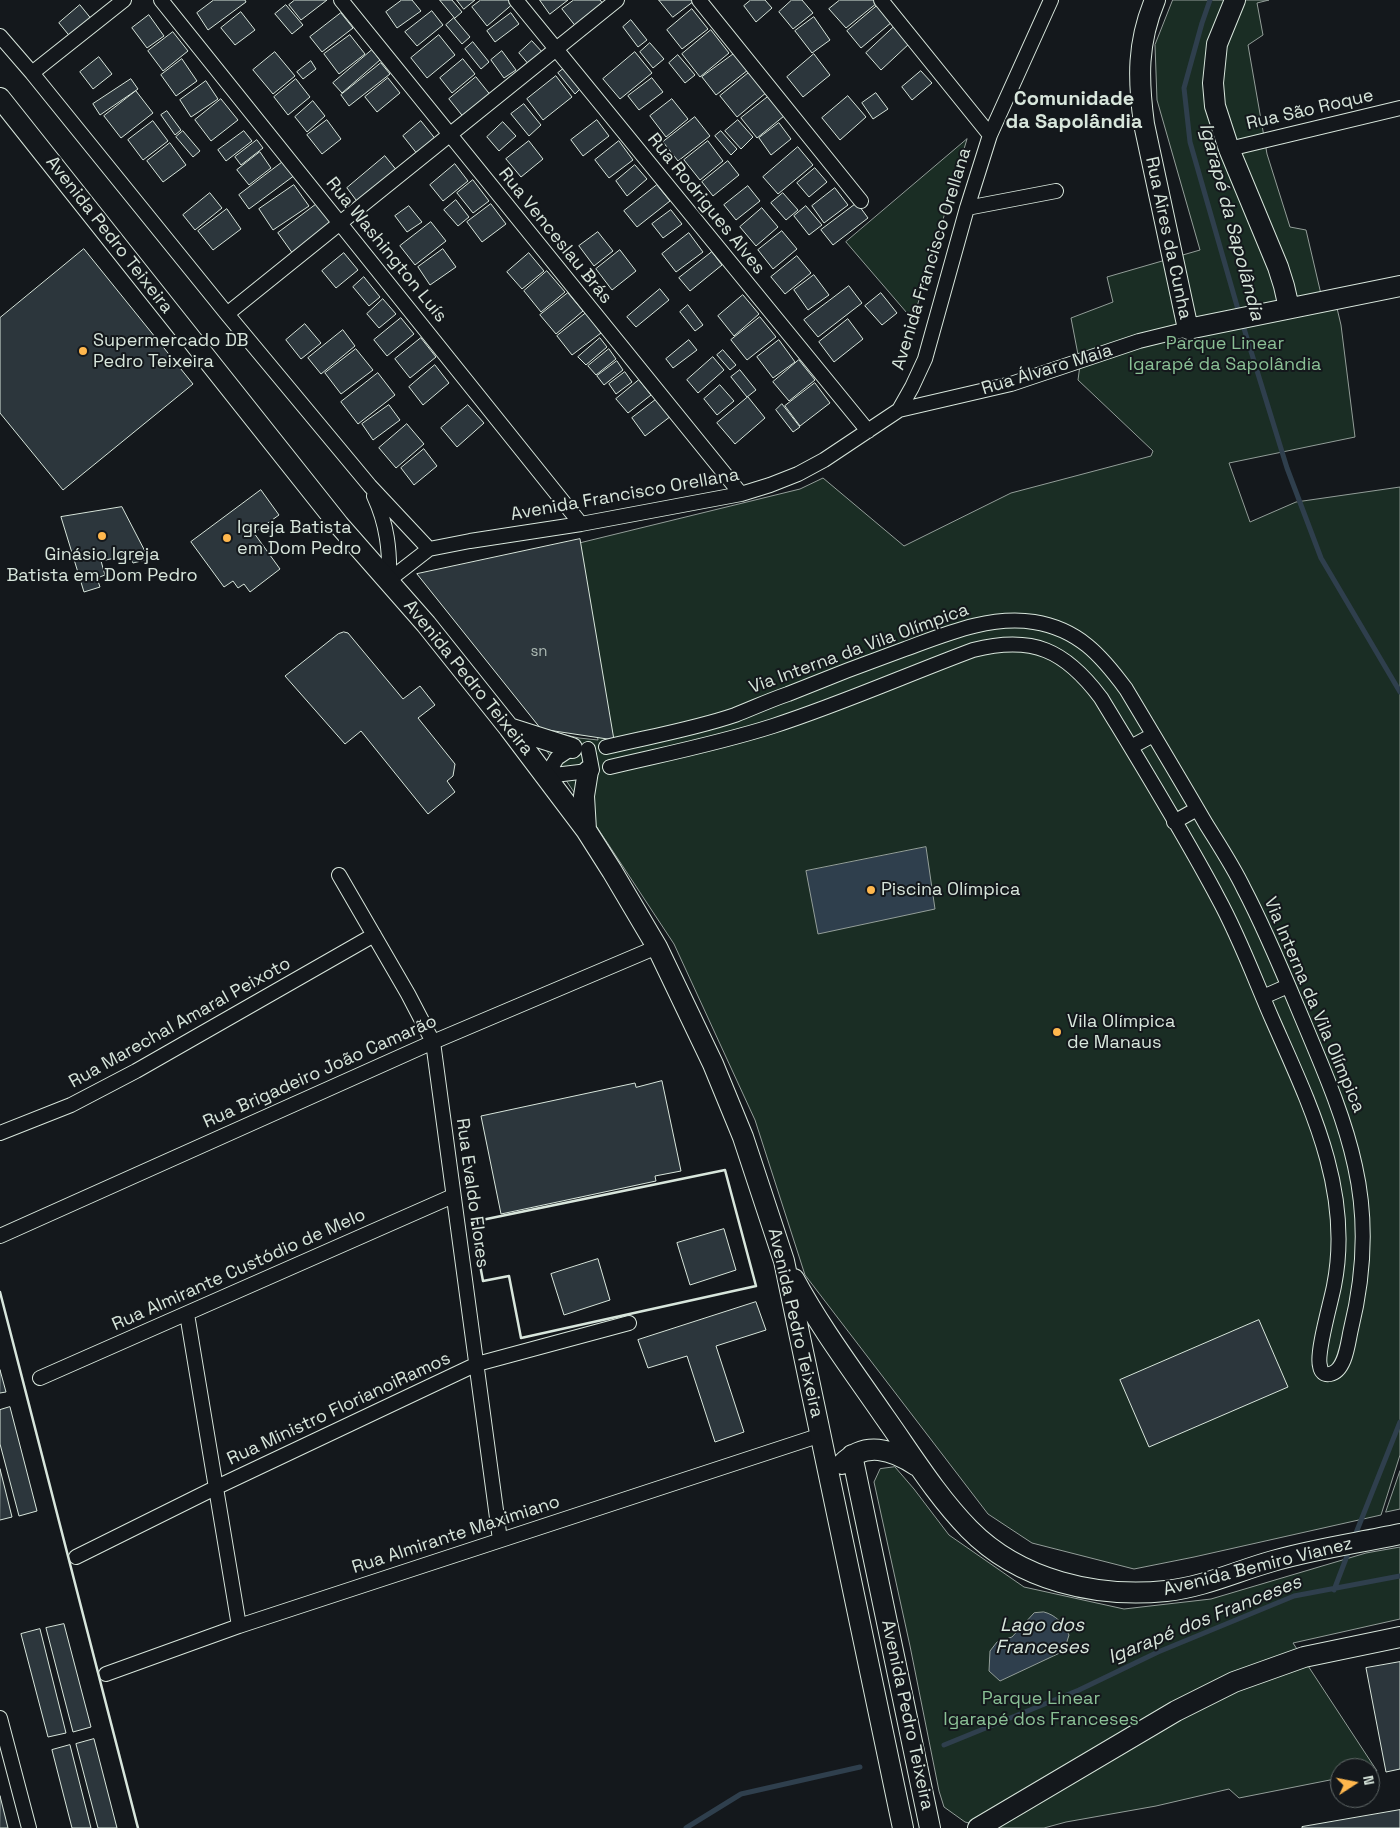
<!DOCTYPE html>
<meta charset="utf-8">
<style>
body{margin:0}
#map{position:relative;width:1400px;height:1828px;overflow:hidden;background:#14181c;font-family:"Space Grotesk",sans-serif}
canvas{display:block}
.north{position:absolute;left:1330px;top:1758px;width:50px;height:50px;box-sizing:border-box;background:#14181c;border:1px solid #626a69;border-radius:50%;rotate:79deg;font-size:14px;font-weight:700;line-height:20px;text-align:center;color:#d8e6dc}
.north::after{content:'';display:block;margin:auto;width:18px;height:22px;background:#ffb74d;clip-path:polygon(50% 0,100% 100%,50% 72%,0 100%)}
</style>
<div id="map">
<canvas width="1400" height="1828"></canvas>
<div class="north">N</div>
</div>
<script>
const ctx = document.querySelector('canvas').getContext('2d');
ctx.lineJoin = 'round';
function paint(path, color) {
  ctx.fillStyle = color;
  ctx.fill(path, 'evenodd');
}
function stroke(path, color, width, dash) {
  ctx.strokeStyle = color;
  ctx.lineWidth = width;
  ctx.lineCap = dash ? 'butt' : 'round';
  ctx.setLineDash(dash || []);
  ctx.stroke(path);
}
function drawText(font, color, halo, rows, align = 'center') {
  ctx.font = font + ' "Space Grotesk",sans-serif';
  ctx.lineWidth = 4;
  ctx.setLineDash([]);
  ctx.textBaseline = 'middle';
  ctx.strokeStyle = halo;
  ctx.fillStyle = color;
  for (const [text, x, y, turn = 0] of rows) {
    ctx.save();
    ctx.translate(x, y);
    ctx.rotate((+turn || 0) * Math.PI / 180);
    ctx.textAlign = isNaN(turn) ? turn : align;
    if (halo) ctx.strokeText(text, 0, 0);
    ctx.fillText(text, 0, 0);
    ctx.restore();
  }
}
const green = new Path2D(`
 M1173 0H1269L1257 3 1263 35 1248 45 1267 154 1290 227 1306 230 1324 307 1336 304 1341 325 1355 437 1229 463 1250 522 1296 502 1400 487V1455L1381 1515 1194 1557 1134 1569 1032 1543 988 1514 805 1275 755 1120 674 944 531 727 579 738 598 740 567 546 800 489 823 478 904 546 1011 493 1151 456 1153 451 1078 380 1080 365 1071 318 1113 302 1107 277 1200 250 1157 100 1155 45Z
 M967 139 913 320 846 242Z
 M895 1467 914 1489 949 1535 1024 1587 1124 1609 1211 1599 1366 1553 1400 1547V1619L1293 1643 1377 1771 1370 1772V1768H1340V1778L1239 1798 1229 1789 1156 1806 1066 1822 1044 1828H990L965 1822 944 1807 939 1791 910 1646 874 1482 880 1469Z
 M1400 1471V1509L1386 1512Z`);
const water = new Path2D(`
 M926 847 935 909 818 934 806 871Z
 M1044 1612C1056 1615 1064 1624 1069 1635L1064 1651 1000 1681 989 1671 990 1651 997 1642 1012 1637 1034 1613Z`);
const stream = new Path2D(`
 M1210 0 1202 23 1184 88 1190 142 1239 313
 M1242 322 1287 468 1321 558 1400 692
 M1354 1538 1400 1422
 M1334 1590 1350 1548
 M944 1745 1079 1690 1158 1652 1294 1596 1400 1576
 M686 1828 741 1794 860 1767`);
const building = new Path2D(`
 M214 0H245L246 2 208 30 197 13Z
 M295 0H327L301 20 289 5Z
 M402 0H412L421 11 397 28 386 12Z
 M440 0H452L462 12 455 18Z
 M457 0H475L464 9Z
 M481 0H512L515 2 487 26 472 7Z
 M540 0H568L550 14Z
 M574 0H600L605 6 577 28 562 9Z
 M659 0H693L694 1 673 17Z
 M751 0H765L772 8 756 22 744 6Z
 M792 0H802L813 13 793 29 779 12Z
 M840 0H874L877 3 846 28 829 9Z
 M80 5 93 21 72 39 59 23Z
 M286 5 303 25 292 34 275 14Z
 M878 5 892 22 861 48 847 31Z
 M692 9 708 29 682 49 667 30Z
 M432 11 443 25 417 46 405 32Z
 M241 12 255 30 235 45 221 28Z
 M341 13 353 28 322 52 310 37Z
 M511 13 519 24 495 42 487 31Z
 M149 15 164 36 147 48 132 28Z
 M814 17 830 40 812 53 795 31Z
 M454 18 470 37 462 44 446 25Z
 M631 20 647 40 638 47 623 27Z
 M895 26 910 43 881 70 866 53Z
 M711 30 729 53 700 77 682 54Z
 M173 32 188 51 163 71 148 51Z
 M350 35 365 54 339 74 324 54Z
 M439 35 455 55 427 78 411 58Z
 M532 41 544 54 530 66 519 53Z
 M473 42 489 62 481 69 465 49Z
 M650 43 664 59 653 68 640 52Z
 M372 50 380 60 342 93 333 83Z
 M502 51 516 70 504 78 491 60Z
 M275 52 295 76 273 94 253 70Z
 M635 52 652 73 620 99 603 79Z
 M735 53 748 70 716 95 702 77Z
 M814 54 830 75 803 97 787 77Z
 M678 55 695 75 685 83 669 63Z
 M99 57 112 74 93 89 80 72Z
 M182 59 197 81 176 96 161 75Z
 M463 59 475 74 452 93 440 78Z
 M311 61 316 69 303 79 297 72Z
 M381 63 390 74 349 106 341 95Z
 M567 66 583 86 575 94 558 73Z
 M751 71 767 92 737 117 720 96Z
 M921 71 932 83 912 100 902 87Z
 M556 76 572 97 543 120 527 99Z
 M476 77 492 97 465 119 449 99Z
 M388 78 400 93 377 112 365 97Z
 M652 78 663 92 639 110 628 96Z
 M131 79 138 89 100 115 93 104Z
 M296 79 310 97 288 115 274 97Z
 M206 81 218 99 191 117 180 100Z
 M136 91 153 113 121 138 104 116Z
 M876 93 888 109 873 119 862 103Z
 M769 96 784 116 757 138 741 118Z
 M848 96 866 117 840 140 822 118Z
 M221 99 238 120 211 141 195 120Z
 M672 99 688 119 666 137 650 116Z
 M313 101 325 116 307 132 295 117Z
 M524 104 541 125 529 136 511 114Z
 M167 111 181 130 175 135 161 115Z
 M695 117 710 136 678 161 663 142Z
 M327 120 341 139 322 154 307 135Z
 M597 120 609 136 583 156 571 140Z
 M738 120 753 137 741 149 725 131Z
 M153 121 168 141 143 160 128 140Z
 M421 121 437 141 418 155 403 136Z
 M503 122 516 136 499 151 487 137Z
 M779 123 791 139 771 155 759 138Z
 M183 131 200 151 193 157 176 137Z
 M244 131 252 141 226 161 218 150Z
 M721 131 737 149 731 155 715 136Z
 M257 140 263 148 241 165 235 157Z
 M529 141 543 159 521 177 506 159Z
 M619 141 633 160 609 178 595 160Z
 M708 141 723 161 700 180 684 160Z
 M170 143 186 165 163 182 147 161Z
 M798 147 813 165 778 194 763 177Z
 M260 152 271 168 249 185 237 170Z
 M385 156 398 172 359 204 347 188Z
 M284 161 295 175 249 209 239 195Z
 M728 161 739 175 713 196 702 182Z
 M455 164 468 181 443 201 430 185Z
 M635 165 647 179 627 196 616 181Z
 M815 168 827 182 809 197 797 183Z
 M473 180 489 201 473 213 457 193Z
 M294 185 309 206 273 230 259 209Z
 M657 185 670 201 637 227 624 211Z
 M748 186 760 201 736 220 724 205Z
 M835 188 848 205 824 223 812 206Z
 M210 193 222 208 195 230 183 215Z
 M783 193 798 210 786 220 771 203Z
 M456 200 469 217 458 226 444 210Z
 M318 203 334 224 293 254 278 233Z
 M857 203 868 218 833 245 821 230Z
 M491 204 506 224 482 242 467 222Z
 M409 206 422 222 407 232 395 216Z
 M806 206 822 225 809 235 794 216Z
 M762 208 778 227 756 246 740 227Z
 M227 209 241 229 213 250 198 231Z
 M671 210 682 224 663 238 652 224Z
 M431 222 446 241 415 265 400 246Z
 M782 231 797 249 773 269 758 250Z
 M598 232 613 251 594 266 579 246Z
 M689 233 703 252 676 272 662 254Z
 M84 249 193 384 63 490 0 413V318Z
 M443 249 456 267 430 285 418 267Z
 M620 250 636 271 612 290 596 269Z
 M712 252 722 265 690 291 679 278Z
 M344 253 358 270 336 288 322 271Z
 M529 253 544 271 522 289 507 272Z
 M797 256 811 273 785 294 771 277Z
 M547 271 565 292 541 312 524 291Z
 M814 275 829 295 808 310 794 290Z
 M364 277 380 297 369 306 353 287Z
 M849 286 862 303 818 337 804 320Z
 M660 289 669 300 636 327 627 317Z
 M568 293 583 311 556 334 540 315Z
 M881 293 897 313 882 325 865 306Z
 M743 295 759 314 734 336 718 316Z
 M383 299 396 314 379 328 367 314Z
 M688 305 703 325 695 331 680 312Z
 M586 313 601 333 572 355 557 336Z
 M760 317 776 337 747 360 731 340Z
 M401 318 414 334 387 356 374 340Z
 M848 319 863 339 834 362 819 342Z
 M305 324 321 343 301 359 286 340Z
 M343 330 355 346 321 374 308 358Z
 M421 338 436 357 410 378 395 359Z
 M600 338 607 347 586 365 578 357Z
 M689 340 697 350 673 368 666 359Z
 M779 340 795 362 773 378 757 357Z
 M356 349 373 370 341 394 325 373Z
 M609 349 616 359 596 375 588 366Z
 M723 350 736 365 730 370 717 355Z
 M713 357 724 370 698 393 687 380Z
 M799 360 815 380 789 401 773 382Z
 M617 361 623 370 604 385 597 376Z
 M435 365 449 383 423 405 409 387Z
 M740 370 756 390 747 397 731 377Z
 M625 372 632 382 616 394 609 384Z
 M378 373 395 395 358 424 341 402Z
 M639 380 651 395 628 413 616 399Z
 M815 383 830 403 800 426 785 406Z
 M720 385 734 401 717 415 704 399Z
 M748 397 765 418 735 444 717 423Z
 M658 398 671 416 645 436 632 418Z
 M782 404 800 427 793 432 776 410Z
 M389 405 400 420 373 440 362 424Z
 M468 405 484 423 457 447 441 428Z
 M407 424 424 444 396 468 379 448Z
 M424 449 437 466 414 485 401 468Z
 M261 490 279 515 254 533 280 569 250 592 244 584 238 588 233 581 224 587 191 542Z
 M122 507 149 559 133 563 129 555 101 561 105 575 97 578 100 587 84 592 61 517Z
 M580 539 614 740 541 729 417 574Z
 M344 632 348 633 403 699 420 686 435 705 418 718 455 764 453 776 447 781 455 792 428 814 361 731 345 744 285 676 338 634Z
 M662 1081 681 1171 655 1176 656 1181 501 1214 481 1116 635 1083 636 1087Z
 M724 1229 736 1270 690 1285 677 1243Z
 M598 1259 610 1300 564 1315 551 1274Z
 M756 1302 766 1330 716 1346 744 1432 715 1442 687 1356 648 1368 638 1340Z
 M1259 1320 1288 1387 1149 1447 1120 1380Z
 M0 1370 6 1392 0 1393Z
 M10 1407 37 1511 19 1516 0 1444V1410Z
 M0 1469 12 1517 0 1520Z
 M64 1624 91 1727 73 1732 46 1628Z
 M40 1629 66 1733 48 1737 21 1634Z
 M1400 1662V1769L1386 1772 1366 1668Z
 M94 1739 117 1828H98L76 1744Z
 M70 1745 91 1828H72L52 1750Z
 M0 1796 8 1828H0Z
 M1400 1810V1828H1302V1827Z`);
const street = new Path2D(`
 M161 0 581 524
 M341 0 741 494
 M516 0 868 431
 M699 0 861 201
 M881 0 990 135
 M0 36 32 73 227 314 370 486 429 549
 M32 73 124 0
 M1229 149 1400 108
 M967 208 1056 191
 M227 314 617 0
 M899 410 1011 384 1139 341 1188 329
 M374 496C387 524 390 550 389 580
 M389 580 429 549 470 541 581 524 741 494 770 485 798 474 824 460 899 410 912 387 925 359 967 208 990 135 1051 0
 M606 747C648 737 694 729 735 715 753 708 770 700 788 694 827 678 866 663 905 649 946 634 990 615 1034 622 1078 629 1101 655 1126 689 1153 734 1180 779 1206 824 1219 845 1233 866 1244 889 1266 931 1284 975 1302 1018 1322 1066 1344 1115 1355 1166 1367 1219 1364 1276 1351 1329 1348 1341 1346 1371 1330 1374 1324 1375 1321 1372 1320 1366 1316 1353 1331 1302 1334 1286 1353 1191 1310 1105 1273 1021 1255 980 1240 938 1218 898 1182 830 1141 764 1101 698 1065 650 1033 635 973 650 906 675 841 704 773 726 720 743 665 754 610 767
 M1131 747 1153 735
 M588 749 592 770
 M546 776 588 771
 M546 776 557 758 572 748
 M1174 822 1197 809
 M339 875 408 994 433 1042 500 1540
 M1263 997 1288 986
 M0 1133 71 1105 136 1071 374 935
 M0 1236 433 1042 657 947
 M187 1314 239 1626
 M40 1378 453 1196
 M76 1557 217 1487 477 1364 629 1323
 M106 1674 239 1626 821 1435
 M0 1718 29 1828`);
const secondary = new Path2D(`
 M1155 0C1137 43 1138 79 1144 124L1188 329 1400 286
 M1235 0 1217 44 1213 83 1215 106 1229 149 1278 267 1284 286 1289 308
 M0 98 339 525 426 624 509 728 586 830 612 871 657 947 713 1064 743 1137 784 1261 903 1828
 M509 728 572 748
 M586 830 584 796 588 771
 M794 1279C820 1327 853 1371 884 1416 911 1454 936 1495 969 1529 1020 1581 1097 1598 1166 1591 1204 1587 1237 1571 1273 1561 1314 1549 1358 1543 1400 1534
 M852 1455 930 1828
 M842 1464C865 1441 892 1449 917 1466
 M978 1828 1176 1711 1234 1682 1304 1657 1400 1637`);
const wall = new Path2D(`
 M725 1170 756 1286 521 1338 509 1276 483 1281 472 1222Z
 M0 1292 138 1828`);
const markers = [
 [83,351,5,"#ffb74d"],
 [102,536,5,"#ffb74d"],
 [227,538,5,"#ffb74d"],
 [871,890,5,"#ffb74d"],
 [1057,1032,5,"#ffb74d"]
];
const numberNames = [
 ["sn",539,652]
];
const streetNames = [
 ["Rua São Roque",1310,110,-13],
 ["Rua Rodrigues Alves",706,204,51],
 ["Avenida Pedro Teixeira",109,235,52],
 ["Rua Venceslau Brás",555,236,51],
 ["Rua Aires da Cunha",1168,238,78],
 ["Rua Washington Luís",386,250,51],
 ["Avenida Francisco Orellana",932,259,-73],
 ["Rua Álvaro Maia",1047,370,-17],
 ["Avenida Francisco Orellana",625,495,-10],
 ["Via Interna da Vila Olímpica",859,649,-20],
 ["Avenida Pedro Teixeira",468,678,51],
 ["Via Interna da Vila Olímpica",1314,1005,67],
 ["Rua Marechal Amaral Peixoto",180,1023,-29],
 ["Rua Brigadeiro João Camarão",320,1072,-24],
 ["Rua Evaldo Flores",472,1193,82],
 ["Rua Almirante Custódio de Melo",239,1270,-24],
 ["Avenida Pedro Teixeira",795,1323,77],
 ["Rua Ministro FlorianoiRamos",339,1409,-25],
 ["Rua Almirante Maximiano",456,1535,-18],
 ["Avenida Bemiro Vianez",1258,1567,-14],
 ["Avenida Pedro Teixeira",907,1715,78]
];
const poiNames = [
 ["Supermercado DB",93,341],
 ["Pedro Teixeira",93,362],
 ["Igreja Batista",237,528],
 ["em Dom Pedro",237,549],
 ["Ginásio Igreja",102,555,"center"],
 ["Batista em Dom Pedro",102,576,"center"],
 ["Piscina Olímpica",881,890],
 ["Vila Olímpica",1067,1022],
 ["de Manaus",1067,1043]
];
const parkNames = [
 ["Parque Linear",1225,344],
 ["Igarapé da Sapolândia",1225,365],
 ["Parque Linear",1041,1699],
 ["Igarapé dos Franceses",1041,1720]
];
const waterNames = [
 ["Igarapé da Sapolândia",1231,222,75],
 ["Igarapé dos Franceses",1205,1620,-22],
 ["Lago dos",1042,1626],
 ["Franceses",1042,1648]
];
const quarterNames = [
 ["Comunidade",1074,100],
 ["da Sapolândia",1074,123]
];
paint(green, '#1a2d24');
stroke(green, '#939e99', 1);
paint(water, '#2f3f4d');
stroke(water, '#939e99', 1);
stroke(stream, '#2f3f4d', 5);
paint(building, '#2c363c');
stroke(building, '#d8e6dc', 1);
stroke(street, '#d8e6dc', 16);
stroke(secondary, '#d8e6dc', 22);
stroke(street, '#14181c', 14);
stroke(secondary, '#14181c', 20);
stroke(wall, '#d8e6dc', 2.5);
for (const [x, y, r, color] of markers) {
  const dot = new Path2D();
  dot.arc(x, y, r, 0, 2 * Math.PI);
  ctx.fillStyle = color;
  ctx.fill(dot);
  stroke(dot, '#14181c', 2);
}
drawText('15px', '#adbab4', null, numberNames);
drawText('18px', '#d8e6dc', '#14181c', streetNames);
drawText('18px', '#d8e6dc', '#14181c', poiNames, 'left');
drawText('18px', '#8ac095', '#14181c', parkNames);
drawText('italic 19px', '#d8e6dc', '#14181c', waterNames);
drawText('bold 20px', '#d8e6dc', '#14181c', quarterNames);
</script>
